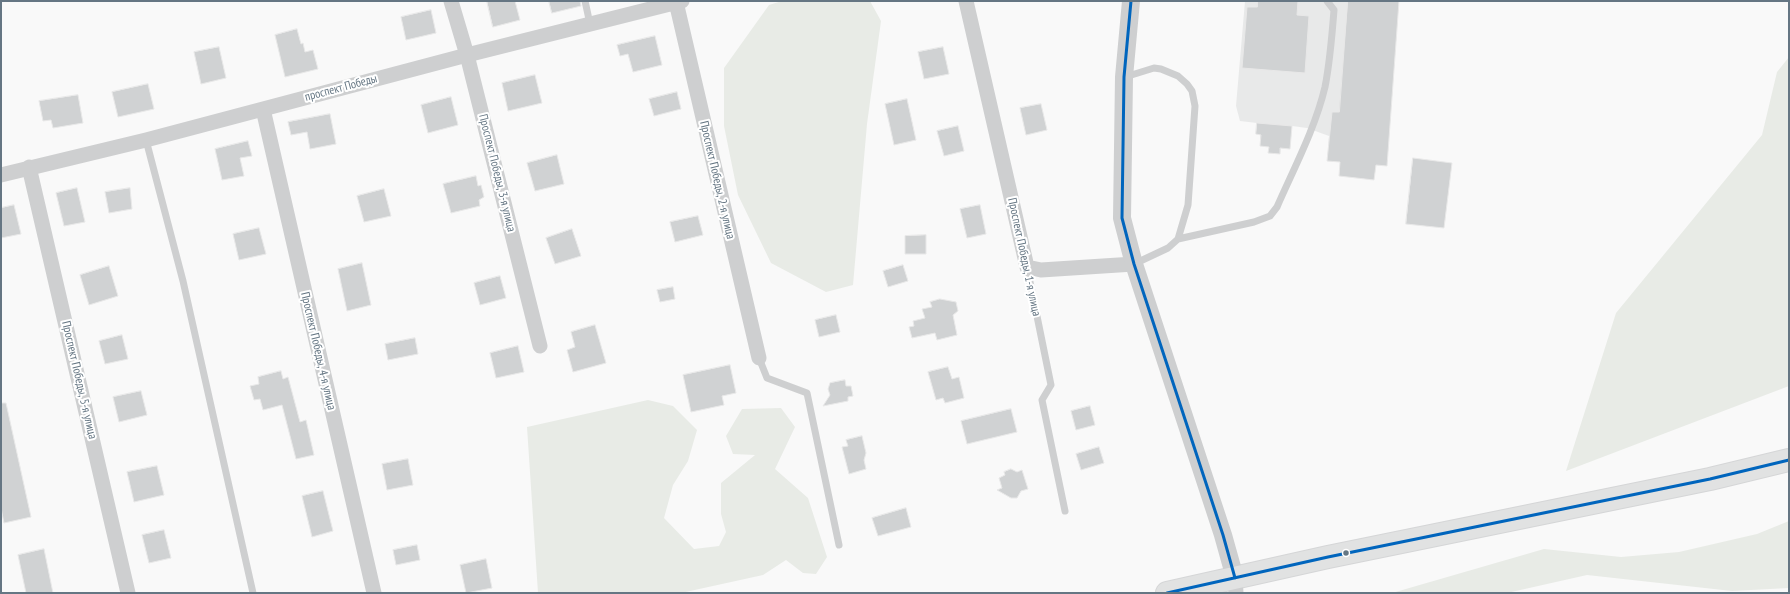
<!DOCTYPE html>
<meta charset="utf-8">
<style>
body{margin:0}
#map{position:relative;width:1790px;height:594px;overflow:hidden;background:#f9f9f9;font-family:"PT Sans Narrow",sans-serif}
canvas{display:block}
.frame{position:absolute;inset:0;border:2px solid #657683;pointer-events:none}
</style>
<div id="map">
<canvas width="1790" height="594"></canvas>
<div class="frame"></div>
</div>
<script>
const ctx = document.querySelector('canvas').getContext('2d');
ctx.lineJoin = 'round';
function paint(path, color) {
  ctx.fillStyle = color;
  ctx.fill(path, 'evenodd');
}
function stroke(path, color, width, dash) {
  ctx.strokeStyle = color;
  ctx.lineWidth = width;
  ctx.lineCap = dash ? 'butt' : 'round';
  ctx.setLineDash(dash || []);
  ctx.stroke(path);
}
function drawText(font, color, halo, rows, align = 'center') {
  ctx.font = font + ' "PT Sans Narrow",sans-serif';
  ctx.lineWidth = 4;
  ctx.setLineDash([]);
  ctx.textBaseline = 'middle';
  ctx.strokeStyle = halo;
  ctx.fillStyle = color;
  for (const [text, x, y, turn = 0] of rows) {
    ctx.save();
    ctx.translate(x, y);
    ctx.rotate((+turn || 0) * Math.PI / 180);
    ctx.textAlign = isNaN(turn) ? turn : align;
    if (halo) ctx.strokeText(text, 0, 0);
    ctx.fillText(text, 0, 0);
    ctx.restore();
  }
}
const built = new Path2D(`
 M1245 1H1399L1387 166 1327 161 1329 136 1307 128 1292 126 1290 149 1281 148 1280 154 1268 153 1269 147 1260 146V135L1256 134 1257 123 1240 121 1236 106Z`);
const green = new Path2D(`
 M782 1H870L881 21 867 124 853 285 826 292 771 263 738 195 724 126V68L769 5Z
 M1789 57V386L1566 471 1616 313 1762 135 1777 72Z
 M648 400 673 406 697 430 688 461 673 485 664 518 694 549 719 546 726 532 721 514V483L755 455 733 454 726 436 742 409 781 408 795 427 775 469 808 498 827 557 816 574 803 573 786 560 763 575 681 593H538L527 427Z
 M1789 521V588L1732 591 1587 575 1507 593H1392L1544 549 1621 557 1679 552 1757 534Z`);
const building = new Path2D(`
 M487 1H515L520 20 493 27Z
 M549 1H580L581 6 552 13Z
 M1258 1H1298L1297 15 1309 16 1305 73 1242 68 1247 7H1257Z
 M1348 1H1399L1387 166 1376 165 1374 180 1339 176 1340 162 1327 161 1332 112H1339Z
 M431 10 436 33 406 40 401 17Z
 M297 29 301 44 303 43 305 52 313 50 318 69 285 77 275 35Z
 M655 36 662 65 633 72 628 54 620 56 617 45Z
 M219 47 226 78 201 84 194 52Z
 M943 47 949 74 924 79 918 52Z
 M535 75 542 103 508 111 502 83Z
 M148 84 154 109 118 117 112 92Z
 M677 92 681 109 654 116 649 99Z
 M78 95 83 123 53 128 51 120 43 121 39 101Z
 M451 97 458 125 428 133 421 105Z
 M907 99 916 140 894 145 885 104Z
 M1041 104 1047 130 1026 135 1020 108Z
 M330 114 336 144 310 149 307 132 291 135 288 122Z
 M1257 123 1292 126 1290 149 1280 148V154L1268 153 1269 147 1260 146 1261 135 1256 134Z
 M958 126 964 151 944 156 937 131Z
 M248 141 252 156 240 158 244 176 222 180 215 149Z
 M557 155 564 184 535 191 527 163Z
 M1413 158 1452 163 1444 228 1406 224Z
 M476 176 478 186 481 185 484 197 479 200 480 206 451 213 443 184Z
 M77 188 85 222 64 226 56 193Z
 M130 188 132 209 109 213 105 192Z
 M384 189 391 216 364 222 357 196Z
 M14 205 21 234 1 238V208Z
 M980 205 986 234 967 238 960 209Z
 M698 216 703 235 675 242 670 222Z
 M259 228 266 254 239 260 233 234Z
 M572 229 581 256 555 264 546 238Z
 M926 235V254H905V236Z
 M362 263 371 305 347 311 338 269Z
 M903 265 908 281 888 287 883 271Z
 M109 266 118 296 89 305 80 275Z
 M500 276 506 298 480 305 474 283Z
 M673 287 675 299 660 302 657 290Z
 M940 299 956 302 958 311 953 315 957 335 937 340 935 333 912 338 909 327 914 326 913 321 925 318 922 309 932 307 930 302Z
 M836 315 840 332 819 337 815 320Z
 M595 325 606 363 573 372 567 350 575 347 571 332Z
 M122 335 128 359 105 364 99 341Z
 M415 338 418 354 388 360 385 344Z
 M518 346 524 372 496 378 490 353Z
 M730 365 736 393 722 396 724 405 691 412 683 375Z
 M948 367 952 379 959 377 964 398 945 403 943 398 936 400 928 372Z
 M281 371 283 379 288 377 300 422 306 420 314 455 296 459 282 405 263 410 260 399 254 400 250 386 259 384 258 377Z
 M845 380 846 386H851L853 396 848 397V401L823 406 830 395 828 389 830 383Z
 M141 391 147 415 119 422 113 397Z
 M1 403H6L31 517 4 523 1 508Z
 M1090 406 1095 425 1076 430 1071 411Z
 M1011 409 1017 432 967 444 961 421Z
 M862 436 866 453 864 460 866 469 849 474 842 447 848 446 846 440Z
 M1099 447 1104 463 1081 470 1076 454Z
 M408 459 413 485 387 490 382 464Z
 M157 466 164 495 134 502 127 472Z
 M1011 469 1017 472 1022 470 1028 489 1021 491 1017 498H1011L997 490 1002 488 999 478 1005 475 1004 472Z
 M323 491 333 531 312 537 302 496Z
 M906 508 911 527 878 536 872 518Z
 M164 530 171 558 149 563 142 535Z
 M417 545 420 560 396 565 393 550Z
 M44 549 53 593H26L18 555Z
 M486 559 492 588 466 593 460 565Z`);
const service = new Path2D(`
 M585 1 590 24
 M1125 77 1154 68 1161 69 1178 76 1187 84 1192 91 1195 106 1188 205 1178 239
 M146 140 183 281 253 593
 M1134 264 1168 248 1178 239 1254 222 1270 216 1277 207C1294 168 1315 129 1325 87 1330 62 1332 36 1334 10L1327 1
 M1027 267 1051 385 1042 400 1065 511
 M759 358 767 378 807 393 839 545`);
const minor = new Path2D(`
 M451 1 467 55 540 346
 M966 1 1027 267 1041 270 1134 264
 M676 2 759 358
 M263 109 374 593
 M29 167 128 593
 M1 175 146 140 467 55 682 1
 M1235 578 1236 593`);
const tertiary = new Path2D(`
 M1131 1 1124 77 1122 218 1134 264 1223 535 1235 578`);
const primary = new Path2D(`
 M1167 593 1328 557 1710 479 1789 460`);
const bus1 = new Path2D(`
 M1131 1 1124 77 1122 218 1134 264 1223 535 1235 578
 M1167 593 1328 557 1710 479 1789 460`);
const markers = [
 [1346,553,3.5,"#657683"]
];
const streetNames = [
 ["проспект Победы",341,88,-15],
 ["Проспект Победы, 3-я улица",497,173,76],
 ["Проспект Победы, 2-я улица",717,180,77],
 ["Проспект Победы, 1-я улица",1024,257,78],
 ["Проспект Победы, 4-я улица",318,351,77],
 ["Проспект Победы, 5-я улица",79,380,77]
];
paint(built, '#e8e9e9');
paint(green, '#e8ebe6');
paint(building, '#d0d2d3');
stroke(building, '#e8e8e8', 1);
stroke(primary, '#d5d6d7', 24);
stroke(service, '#cecfd0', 7);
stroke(minor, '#cecfd0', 15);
stroke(tertiary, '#cecfd0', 18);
stroke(primary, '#e1e2e2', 22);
stroke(bus1, '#0065bd', 3);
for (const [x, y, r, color] of markers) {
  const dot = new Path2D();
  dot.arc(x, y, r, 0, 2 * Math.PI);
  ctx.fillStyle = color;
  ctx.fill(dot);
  stroke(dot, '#fff', 1.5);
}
drawText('12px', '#657683', '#fff', streetNames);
</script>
